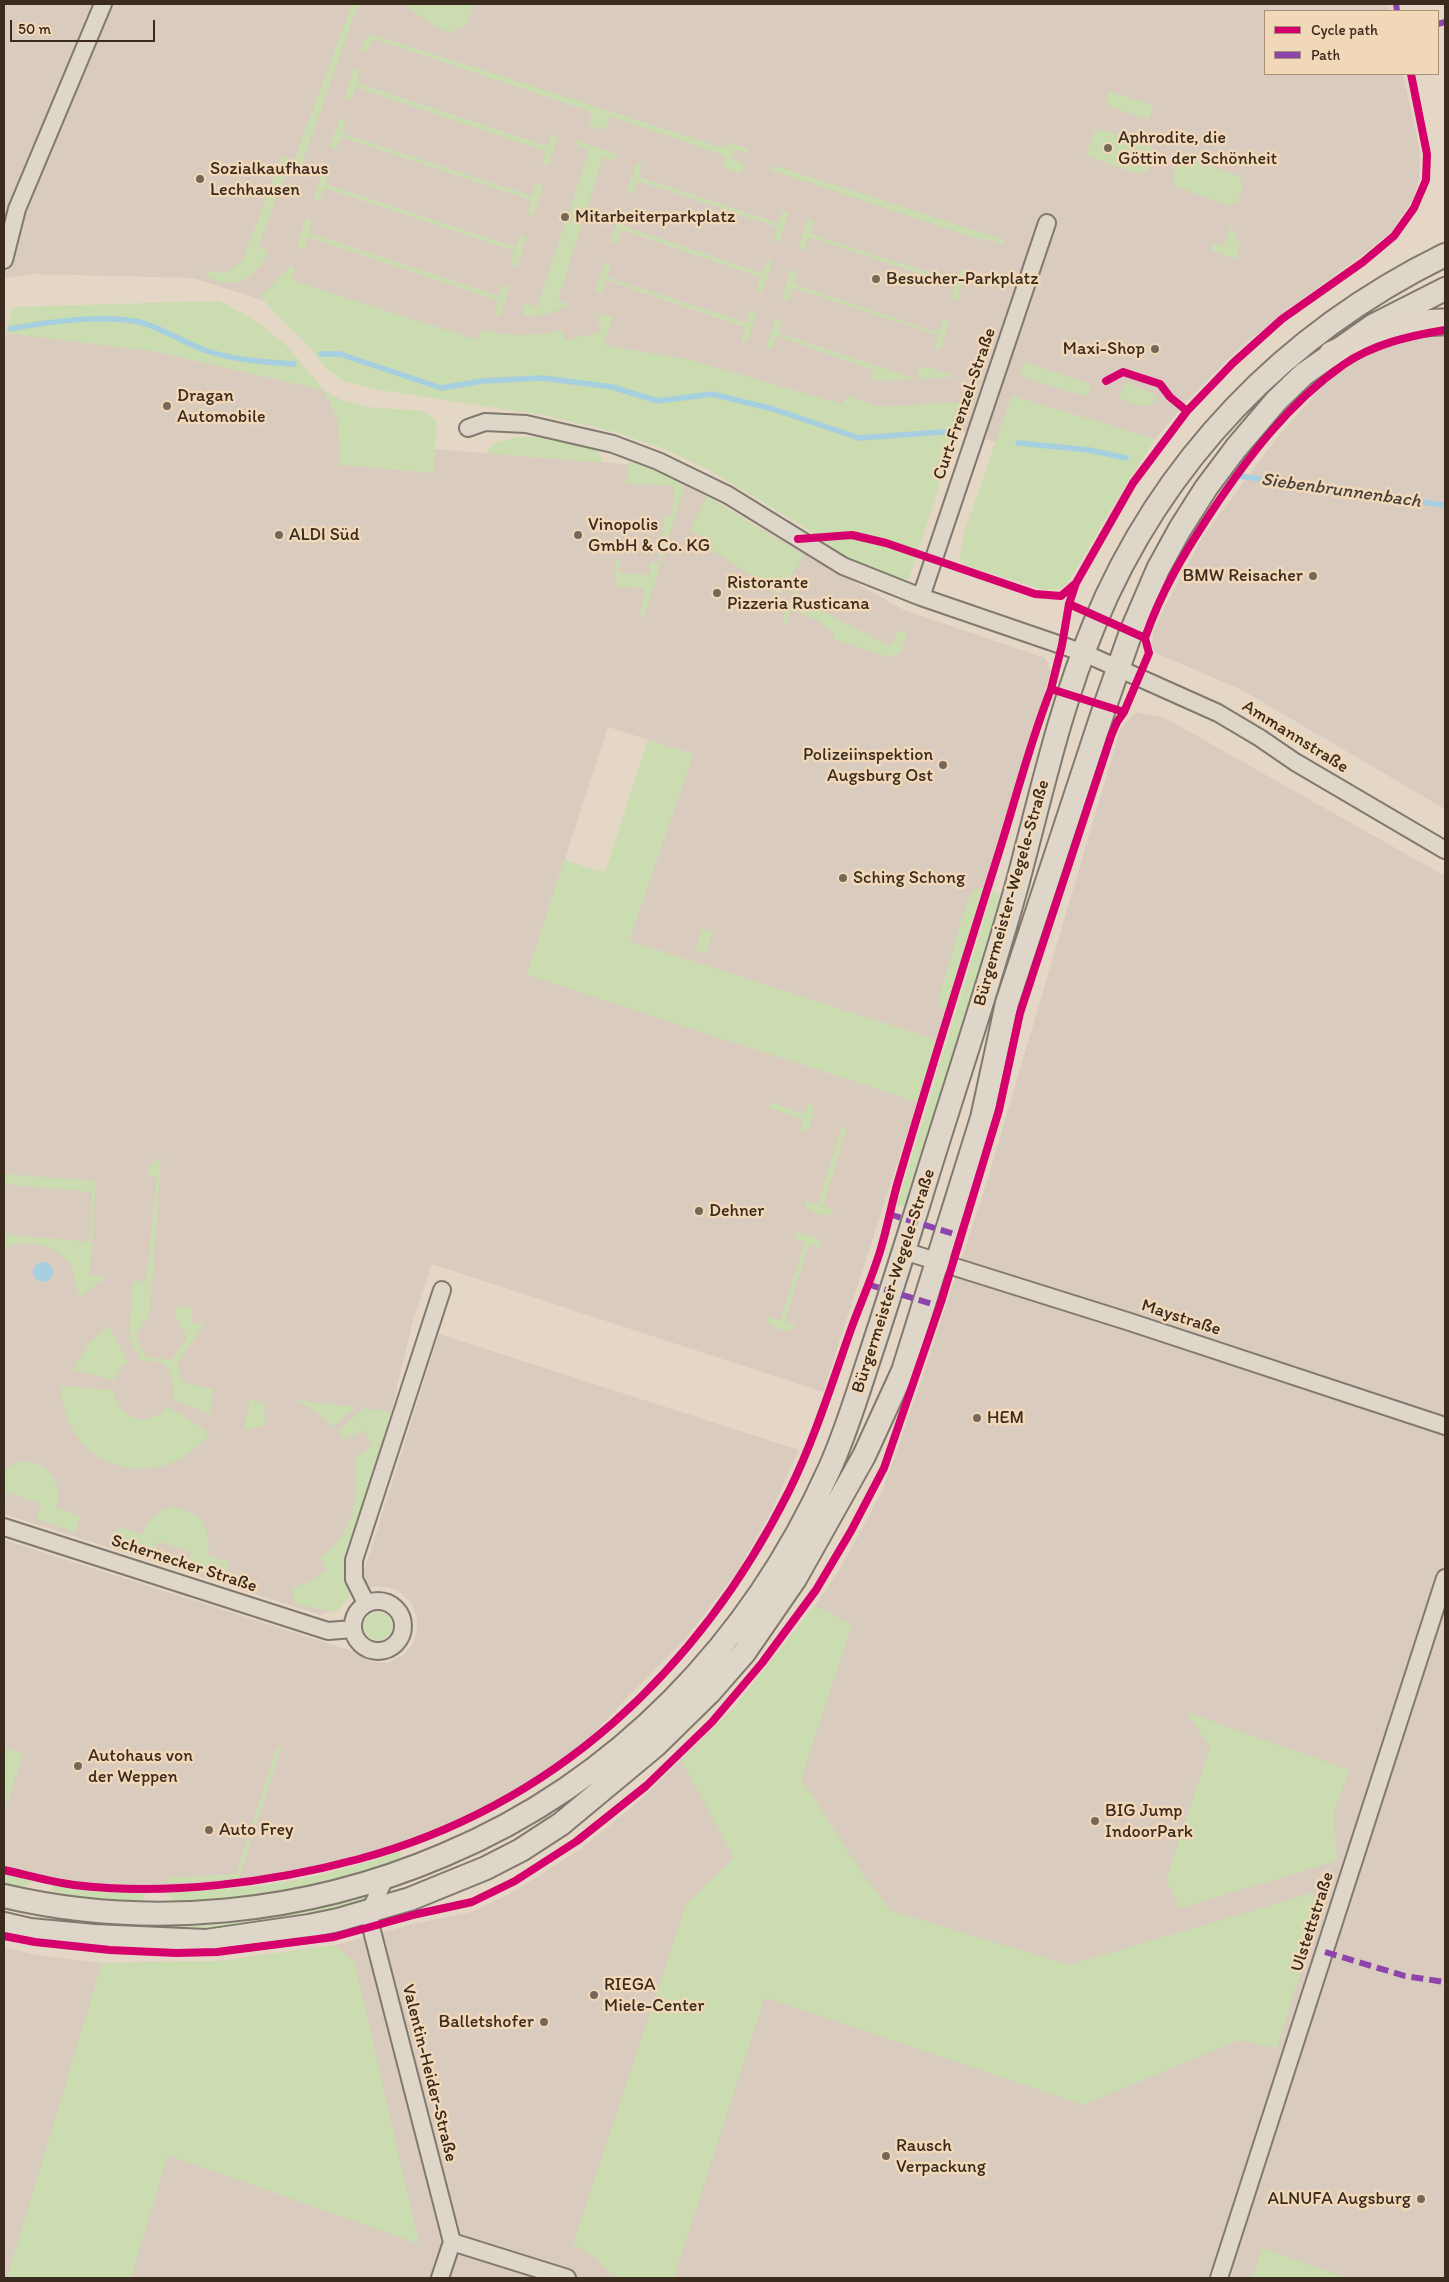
<!DOCTYPE html>
<meta charset="utf-8">
<style>
body{margin:0}
#map{position:relative;width:1449px;height:2282px;overflow:hidden;background:#e4d7c5;font-family:Itim,sans-serif}
canvas{display:block}
.frame{position:absolute;inset:0;border:5px solid #3b2a1e;pointer-events:none}
.legend{position:absolute;left:1264px;top:10px;width:175px;height:65px;box-sizing:border-box;background:#f1d8b8;border:1px solid #a8927a;margin:0;padding:6px 9px;list-style:none;font-size:15px;color:#3b2a1e}
.legend li{display:flex;align-items:center;gap:10px;height:25px}
.legend b{width:25px;border:1px solid #a8927a}
.scale{position:absolute;left:10px;top:20px;width:145px;height:22px;box-sizing:border-box;border:2px solid #3b2a1e;border-top:0;padding-left:6px;font-size:15px;line-height:18px;white-space:nowrap;color:#3b2a1e;-webkit-text-stroke:4px #f1d8b8;paint-order:stroke}
</style>
<div id="map">
<canvas width="1449" height="2282"></canvas>
<div class="frame"></div>
<ul class="legend">
<li><b style="height:6px;background:#d6006c"></b>Cycle path</li>
<li><b style="height:6px;background:#8e44ad"></b>Path</li>
</ul>
<div class="scale">50 m</div>
</div>
<script>
const ctx = document.querySelector('canvas').getContext('2d');
ctx.lineJoin = 'round';
function paint(path, color) {
  ctx.fillStyle = color;
  ctx.fill(path, 'evenodd');
}
function stroke(path, color, width, dash) {
  ctx.strokeStyle = color;
  ctx.lineWidth = width;
  ctx.lineCap = dash ? 'butt' : 'round';
  ctx.setLineDash(dash || []);
  ctx.stroke(path);
}
function drawText(font, color, halo, rows, align = 'center') {
  ctx.font = font + ' Itim,sans-serif';
  ctx.lineWidth = 5;
  ctx.setLineDash([]);
  ctx.textBaseline = 'middle';
  ctx.strokeStyle = halo;
  ctx.fillStyle = color;
  for (const [text, x, y, turn = 0] of rows) {
    ctx.save();
    ctx.translate(x, y);
    ctx.rotate((+turn || 0) * Math.PI / 180);
    ctx.textAlign = isNaN(turn) ? turn : align;
    if (halo) ctx.strokeText(text, 0, 0);
    ctx.fillText(text, 0, 0);
    ctx.restore();
  }
}
const built = new Path2D(`
 M4 4H1387L1389 11H1265V74H1403L1417 137 1420 157 1419 179 1413 199 1391 232 1364 254 1284 312 1234 353 1187 401 1155 439 1012 396 996 442 941 424 493 373 193 278 35 274 4 278Z
 M6 333 152 351 324 390 338 421 341 465 433 473 435 449 644 466 678 480 804 554 904 610 1045 658 1051 671 937 1040 629 941 693 754 608 727 527 974 917 1102 823 1392 432 1264 413 1321 391 1412 332 1610 321 1615 4 1514V343Z
 M1445 336V809L1242 690 1156 653 1152 647 1153 633 1161 614 1202 538 1280 434 1333 374 1393 343Z
 M1136 712 1165 718 1445 876V2278H4V1947L37 1955 102 1963 219 1961 335 1945 413 1924 471 1912 510 1894 582 1848 639 1801 734 1708 804 1622 840 1569 883 1489 918 1390 985 1188 1120 730Z
 M439 1334 799 1450 768 1518 736 1573 685 1639 606 1720 579 1750 553 1771 468 1819 398 1848 311 1872 269 1879 192 1886 105 1888 72 1885 4 1870V1540L352 1651 371 1662 387 1663 403 1655 412 1645 417 1632V1618L412 1605 403 1594 391 1588 377 1586 366 1588 362 1578Z`);
const green = new Path2D(`
 M352 4H361L355 13 299 173 287 169 259 245 269 253C258 271 242 289 218 281 211 279 207 277 203 270L225 273 242 261 282 156 294 160Z
 M404 4H475L467 24 449 33 434 26Z
 M371 34 721 147 729 143 748 149 747 153 735 149 732 159 744 164 740 174 723 167 726 156 610 116 606 128 602 130 588 124 592 112 374 39 367 50 362 52 361 48 364 40Z
 M357 68 360 71 357 83 547 146 551 136 556 134 558 138 549 164 546 166 542 164 546 151 356 87 351 100H347L345 97 353 70Z
 M1109 91 1153 105 1149 119 1110 107 1106 101Z
 M342 118 345 121 342 133 532 196 536 185 540 183 543 187 534 214 531 216 528 213 531 200 341 137 337 148 333 150 330 146 339 120Z
 M1095 130 1106 131 1150 146 1153 155 1147 171 1138 174 1091 158 1086 154Z
 M576 141H579L617 154 618 158 615 160 603 157 558 300 569 305C557 311 538 319 524 315L522 308 526 304 537 308 589 151 577 146Z
 M1186 158 1239 176 1243 185 1238 201 1228 205 1177 187C1170 179 1174 171 1178 162Z
 M640 162 642 166 639 177 778 223 782 212 787 211 788 214 780 241 776 243 774 240 777 227 638 181 633 193H629L627 190 636 164Z
 M776 166 1005 240 1003 244 989 239 985 241 770 170Z
 M326 169 329 173 326 184 516 247 520 236 524 235 526 238 518 265 515 267 511 264 514 251 324 188 320 199 315 201 314 197 322 171Z
 M623 211 626 216 623 226 762 273 765 262 770 260 772 264 763 290 761 293 757 290 760 277 622 230 617 243H612L611 240 619 213Z
 M309 218 312 222 309 233 499 296 503 286 508 284 509 288 501 314 497 316 495 313 498 300 308 237 304 249 299 250 297 247 305 220Z
 M811 219 814 222 810 234 956 281 960 271 965 269 966 273 958 299 954 301 951 298 955 285 809 237 805 249 800 250 798 247 807 221Z
 M1230 226 1240 242 1236 259 1211 250 1214 243 1224 246Z
 M607 262 610 266 607 277 746 323 750 311H755L756 314 748 341 744 343 741 340 745 327 606 280 602 292 597 294 595 290 604 264Z
 M291 265 295 268 292 280 477 340 482 329C509 337 533 337 561 330L566 340 600 332 598 318 600 314 612 317V320L603 345 690 360 842 404 844 399 849 396 880 407 956 402 962 407 963 412 909 578 902 581 850 559 826 545 809 530 711 471 665 449 612 431 543 415 374 389 343 381 327 369 309 346 272 311 261 296Z
 M794 269 797 273 794 284 930 330 939 331 943 321 948 319 949 323 941 349 937 351 935 348 938 335 793 288 788 300 783 301 782 297 790 271Z
 M219 301 253 319 286 345 324 390 341 400 367 407 423 411 437 421 433 473 340 465 338 421 324 390 152 351 6 333 13 307Z
 M776 318 781 321 778 333 916 379 871 381 874 370 777 336 772 348 768 350 766 346Z
 M1024 364H1029L1087 383C1091 387 1091 391 1087 395L1083 396 1025 377 1020 372 1021 367Z
 M923 366 952 375V377L917 379 919 369Z
 M1125 382 1153 393 1156 397 1155 402 1145 407 1119 399Z
 M1012 396 1155 439 1123 489 1067 584 1059 589 1044 590 965 565 960 559 964 533Z
 M519 437H538L596 449 604 463 487 453 493 443Z
 M629 460 678 480 684 489 644 617H640L644 588 615 586 616 561H620V573L649 575 650 562 659 563 664 516H672L674 486 626 483Z
 M707 496 804 556 779 594 709 548 712 544 690 530Z
 M801 583 803 584 796 597 889 646 898 631 905 632 906 636 901 653 890 657 833 639 834 634 815 619 791 610 786 624H784V614Z
 M648 740 693 754 629 941 937 1040 917 1102 527 975 564 860 605 873Z
 M984 887 946 1011 939 1005 938 999 969 897 974 890Z
 M993 890 999 895 1001 908 908 1208 897 1205Z
 M702 929 713 932 706 954 695 951Z
 M772 1103 805 1114 809 1103 812 1104 814 1114 809 1128 800 1132 803 1119 770 1108 769 1104Z
 M842 1126 847 1128 823 1206 834 1209 830 1215C822 1217 812 1212 806 1207L805 1201 818 1204Z
 M161 1157 150 1315 135 1335 146 1357 171 1360 187 1338 175 1316 176 1307 192 1308V1323L204 1324 177 1365 182 1382 213 1389 210 1414 174 1400C175 1384 173 1374 162 1362L140 1360 129 1336 133 1281 146 1282 157 1177 148 1176 149 1166Z
 M4 1174 96 1181 90 1275 106 1276 81 1297C74 1289 76 1278 72 1268 60 1244 27 1239 4 1248V1234L89 1242 92 1192 4 1184Z
 M796 1234C806 1233 821 1236 822 1248L809 1244 785 1321 796 1325 792 1330C784 1332 771 1328 767 1320V1316L780 1320 805 1242 793 1238Z
 M109 1326 128 1362 118 1371 114 1380 73 1370 89 1343Z
 M61 1386 113 1390C119 1420 146 1429 168 1407L210 1433C160 1498 63 1470 61 1386Z
 M250 1400 264 1403 265 1425 243 1430Z
 M296 1400 356 1407 333 1427 315 1411Z
 M364 1408 391 1412 345 1558 352 1587 350 1594 341 1608 333 1612 295 1604 292 1588 309 1582 327 1570 320 1558C355 1531 359 1500 355 1458L372 1446 364 1430 344 1440 338 1431Z
 M27 1461C51 1466 63 1485 56 1508L80 1516 75 1532 36 1519 41 1504 9 1493 4 1506V1469L16 1463Z
 M168 1508C196 1506 213 1527 208 1555L230 1562 224 1580 186 1567 191 1552 158 1541 153 1556 115 1545 119 1527 142 1534C147 1521 155 1513 168 1508Z
 M815 1605 852 1625 801 1779 863 1874 891 1911 1069 1965 1312 1893 1322 1904 1277 2048 1239 2040 1083 2105 765 1997 674 2277 624 2278 611 2274 596 2258 573 2244 686 1904 734 1858 682 1761 734 1708Z
 M364 1626a14 14 0 1 1 28 0a14 14 0 1 1-28 0Z
 M1186 1712 1349 1770 1334 1812 1337 1861 1180 1908 1166 1879 1210 1747Z
 M4 1747 23 1754 4 1814Z
 M277 1747 281 1748 239 1878 168 1883V1878L236 1874Z
 M400 1850 401 1855 395 1866 284 1894 181 1905 171 1898 168 1891C246 1891 326 1880 400 1850Z
 M4 1872 32 1880C24 1892 16 1887 4 1884Z
 M52 1884 110 1892H146L140 1904 60 1896 53 1891Z
 M371 1895 367 1902C310 1920 239 1931 179 1929L180 1925 183 1924 285 1914Z
 M335 1945 355 1963 419 2244 168 2155 131 2278H7L102 1963 219 1961Z
 M1262 2248 1348 2278H1252Z`);
const water = new Path2D(`
 M33 1272a10 10 0 1 1 20 0a10 10 0 1 1-20 0Z`);
const stream = new Path2D(`
 M10 329C46 322 103 314 139 322 163 328 184 343 207 351 234 360 265 362 294 364
 M321 354H340L441 388 482 381 543 378 612 387 658 401 712 394 773 409 859 438 956 431
 M1018 443 1089 450 1126 458
 M1237 476 1280 481 1325 491 1445 505`);
const minor = new Path2D(`
 M4 260 17 209 103 4
 M468 428 485 422 526 424 613 444 658 461 728 495 843 566 921 597 1084 653 1218 713 1260 738 1295 762 1445 850
 M921 597 1047 223
 M904 1251 1130 1322 1445 1426
 M4 1527 328 1631 353 1629
 M353 1626a25 25 0 1 1 50 0a25 25 0 1 1-50 0Z
 M366 1603 354 1579V1560L442 1290
 M385 1878 370 1911 371 1927 452 2242 440 2278
 M452 2242 567 2278
 M1219 2278 1445 1578`);
const secondary = new Path2D(`
 M4 1896C150 1930 306 1914 444 1855 618 1782 752 1642 829 1470 844 1437 855 1402 866 1368 884 1314 901 1260 918 1206 951 1097 988 990 1018 881 1041 795 1060 707 1094 625 1162 460 1286 333 1445 255
 M4 1924 30 1930 94 1936 206 1941 309 1926 338 1920 410 1899 486 1868 521 1850 561 1824 656 1745 710 1692 744 1653 795 1579 864 1456 903 1371 982 1118 1007 1003 1105 706 1131 632 1158 569 1180 529 1206 488 1236 448 1276 401 1304 374 1374 325 1445 289`);
const primary = new Path2D(`
 M1332 354C1369 339 1405 321 1445 322`);
const quiet = new Path2D(`
 M1396 4 1397 11
 M1438 24 1445 22
 M889 1214 961 1236
 M867 1284 939 1306
 M1325 1952 1405 1976 1445 1982`);
const cycleway = new Path2D(`
 M1106 381 1123 372 1160 384 1170 397 1187 411
 M798 539 852 535 886 543 1035 594 1061 596 1076 583
 M1145 638C1161 591 1185 552 1212 511 1248 457 1289 403 1343 365 1373 344 1409 336 1445 330
 M1051 689 1124 712
 M4 1870C27 1875 50 1882 74 1885 167 1896 269 1883 359 1859 555 1806 699 1670 789 1491 814 1440 831 1386 850 1332 860 1304 873 1276 881 1248 888 1225 892 1201 899 1178 931 1069 965 960 999 852 1016 798 1030 742 1051 689L1062 645 1069 604 1076 583 1133 483 1187 411 1233 363 1282 319 1363 262 1394 236 1414 208 1426 180 1427 154 1411 74
 M4 1936 35 1942 110 1950 176 1953 217 1952 334 1937 417 1914 472 1902 515 1881 577 1841 646 1786 712 1722 762 1663 816 1590 851 1531 884 1468 941 1302 999 1110 1020 1013 1111 736 1117 722 1124 712 1149 653 1145 638 1069 604`);
const markers = [
 [1108,148,5,"#766758"],
 [200,179,5,"#766758"],
 [565,217,5,"#766758"],
 [876,279,5,"#766758"],
 [1155,349,5,"#766758"],
 [167,406,5,"#766758"],
 [279,535,5,"#766758"],
 [578,535,5,"#766758"],
 [1313,576,5,"#766758"],
 [717,593,5,"#766758"],
 [943,765,5,"#766758"],
 [843,878,5,"#766758"],
 [699,1211,5,"#766758"],
 [977,1418,5,"#766758"],
 [78,1766,5,"#766758"],
 [1095,1821,5,"#766758"],
 [209,1830,5,"#766758"],
 [594,1995,5,"#766758"],
 [544,2022,5,"#766758"],
 [886,2156,5,"#766758"],
 [1421,2199,5,"#766758"]
];
const poiNames = [
 ["Aphrodite, die",1118,138],
 ["Göttin der Schönheit",1118,159],
 ["Sozialkaufhaus",210,169],
 ["Lechhausen",210,190],
 ["Mitarbeiterparkplatz",575,217],
 ["Besucher-Parkplatz",886,279],
 ["Maxi-Shop",1145,349,"right"],
 ["Dragan",177,396],
 ["Automobile",177,417],
 ["Vinopolis",588,525],
 ["GmbH & Co. KG",588,546],
 ["ALDI Süd",289,535],
 ["BMW Reisacher",1303,576,"right"],
 ["Ristorante",727,583],
 ["Pizzeria Rusticana",727,604],
 ["Polizeiinspektion",933,755,"right"],
 ["Augsburg Ost",933,776,"right"],
 ["Sching Schong",853,878],
 ["Dehner",709,1211],
 ["HEM",987,1418],
 ["Autohaus von",88,1756],
 ["der Weppen",88,1777],
 ["BIG Jump",1105,1811],
 ["IndoorPark",1105,1832],
 ["Auto Frey",219,1830],
 ["RIEGA",604,1985],
 ["Miele-Center",604,2006],
 ["Balletshofer",534,2022,"right"],
 ["Rausch",896,2146],
 ["Verpackung",896,2167],
 ["ALNUFA Augsburg",1411,2199,"right"]
];
const streetNames = [
 ["Curt-Frenzel-Straße",965,404,-71],
 ["Ammannstraße",1295,737,32],
 ["Bürgermeister-Wegele-Straße",1012,893,-74],
 ["Bürgermeister-Wegele-Straße",894,1281,-72],
 ["Maystraße",1181,1318,18],
 ["Schernecker Straße",184,1564,18],
 ["Ulstettstraße",1313,1922,-72],
 ["Valentin-Heider-Straße",429,2073,76]
];
const waterNames = [
 ["Siebenbrunnenbach",1341,491,8]
];
paint(built, '#dacbbf');
paint(green, '#cadcb0');
paint(water, '#a6cfe0');
stroke(stream, '#a6cfe0', 5.5);
stroke(minor, '#82796e', 20);
stroke(secondary, '#82796e', 26);
stroke(primary, '#82796e', 29);
stroke(minor, '#dfd6ca', 16);
stroke(secondary, '#dfd6ca', 22);
stroke(primary, '#e1d6c8', 25);
stroke(quiet, '#8e44ad', 6, [12, 6]);
stroke(cycleway, '#d6006c', 8);
for (const [x, y, r, color] of markers) {
  const dot = new Path2D();
  dot.arc(x, y, r, 0, 2 * Math.PI);
  ctx.fillStyle = color;
  ctx.fill(dot);
  stroke(dot, '#f1d8b8', 2);
}
drawText('18px', '#3b2a1e', '#f1d8b8', poiNames, 'left');
drawText('18px', '#3b2a1e', '#f1d8b8', streetNames);
drawText('italic 19px', '#47423d', '#f1d8b8', waterNames);
</script>
